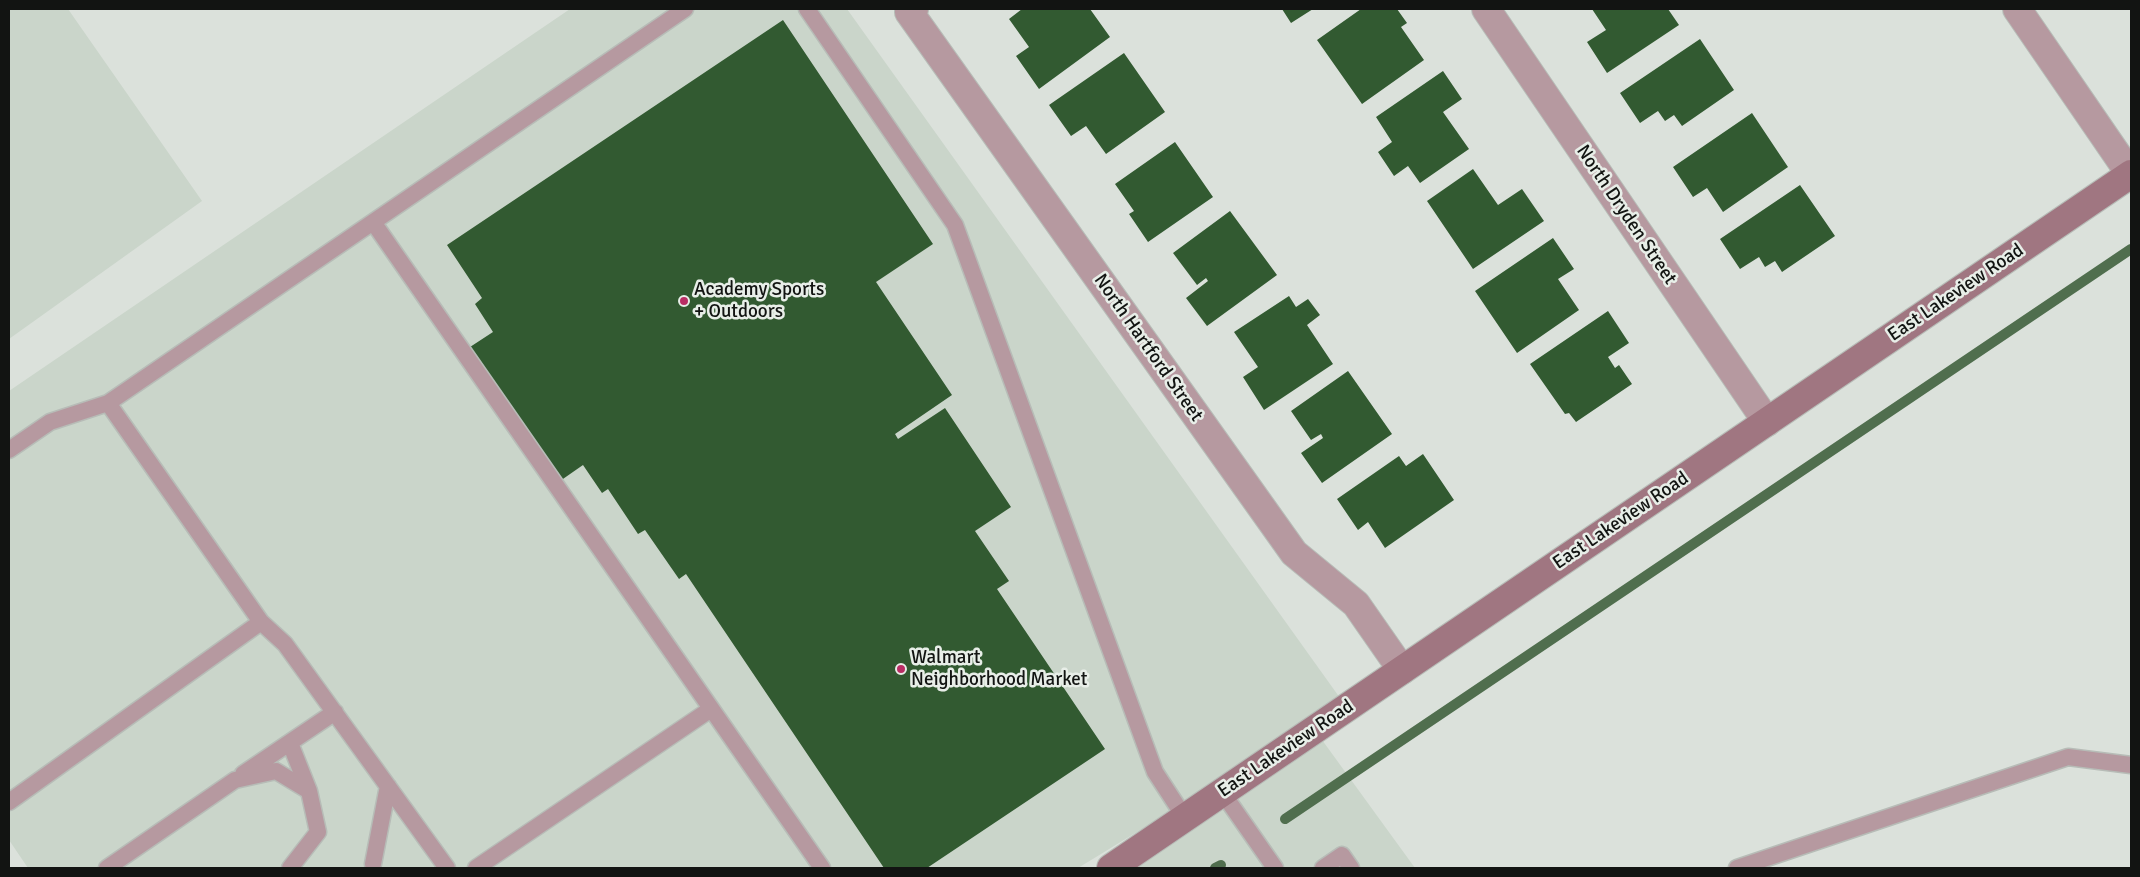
<!DOCTYPE html>
<style>
body{margin:0}
#map{position:relative;width:2140px;height:877px;overflow:hidden;background:#dbe1db;font-family:Signika,sans-serif}
canvas{display:block}
.frame{position:absolute;inset:0;border:10px solid #121412;pointer-events:none}
</style>
<div id="map">
<canvas width="2140" height="877"></canvas>
<div class="frame"></div>
</div>
<script>
const ctx = document.querySelector('canvas').getContext('2d');
ctx.lineJoin = 'round';
function paint(path, color) {
  ctx.fillStyle = color;
  ctx.fill(path, 'evenodd');
}
function stroke(path, color, width, dash) {
  ctx.strokeStyle = color;
  ctx.lineWidth = width;
  ctx.lineCap = dash ? 'butt' : 'round';
  ctx.setLineDash(dash || []);
  ctx.stroke(path);
}
function drawText(font, color, halo, rows, align = 'center') {
  ctx.font = font + ' Signika,sans-serif';
  ctx.lineWidth = 5;
  ctx.setLineDash([]);
  ctx.textBaseline = 'middle';
  ctx.strokeStyle = halo;
  ctx.fillStyle = color;
  for (const [text, x, y, turn = 0] of rows) {
    ctx.save();
    ctx.translate(x, y);
    ctx.rotate((+turn || 0) * Math.PI / 180);
    ctx.textAlign = isNaN(turn) ? turn : align;
    if (halo) ctx.strokeText(text, 0, 0);
    ctx.fillText(text, 0, 0);
    ctx.restore();
  }
}
const built = new Path2D(`
 M9 9H68L202 201 9 339Z
 M570 9H847L1345 705 1078 868H28L9 840V391Z
 M1317 733 1415 868H1122Z`);
const stream = new Path2D(`
 M1285 819 2131 249
 M1215 868 1221 865`);
const building = new Path2D(`
 M1022 9H1090L1110 37 1039 89 1016 56 1029 47 1009 19Z
 M1282 9H1313L1291 23Z
 M1361 9H1397L1407 23 1401 27 1424 60 1362 104 1317 40Z
 M1592 9H1668L1679 25 1607 73 1587 42 1606 30Z
 M783 20 933 244 876 282 952 395 895 434 898 439 945 408 1011 507 975 531 1009 581 997 589 1105 749 927 868H884L686 574 679 579 645 530 638 534 608 489 602 493 583 465 560 481 470 347 493 332 475 304 482 298 447 245Z
 M1700 39 1734 90 1682 126 1674 115 1665 121 1658 111 1640 123 1620 93Z
 M1124 53 1165 112 1106 154 1086 126 1071 136 1049 105Z
 M1443 71 1462 99 1443 112 1469 149 1420 183 1408 166 1394 176 1378 152 1392 142 1376 117Z
 M1752 113 1788 167 1723 212 1707 188 1693 197 1673 167Z
 M1175 142 1213 197 1148 242 1129 214 1134 211 1115 184Z
 M1473 169 1498 205 1522 189 1544 221 1473 269 1427 201Z
 M1800 185 1835 236 1782 272 1775 261 1765 267 1759 257 1740 269 1720 239Z
 M1230 211 1277 275 1207 326 1186 298 1208 281 1206 278 1197 285 1173 253Z
 M1553 238 1574 269 1558 279 1579 310 1517 353 1475 291Z
 M1289 296 1296 307 1308 299 1320 315 1307 325 1333 364 1264 410 1243 377 1258 367 1234 332Z
 M1608 311 1629 343 1608 357 1615 368 1619 365 1632 384 1576 422 1569 413 1565 414 1530 364Z
 M1348 371 1392 434 1322 483 1301 453 1323 438 1321 434 1311 440 1291 411Z
 M1423 454 1454 500 1385 548 1368 522 1358 530 1337 499 1399 456 1406 466Z`);
const lane = new Path2D(`
 M807 9 955 225 1155 772 1185 818
 M373 222 822 868
 M108 403 261 622 285 644 447 868
 M9 450 50 422 108 403 685 9
 M290 743 309 791
 M243 774 335 712
 M1222 792 1275 868
 M9 802 261 622
 M373 864 388 786
 M107 868 235 780 276 771 309 791 318 832 290 868
 M476 868 711 709
 M1323 868 1342 855 1351 868
 M1737 868 2068 757 2131 765`);
const street = new Path2D(`
 M914 9 909 12 1294 553 1356 604 1402 670
 M1486 9 1767 422
 M2017 9 2131 175`);
const secondary = new Path2D(`
 M1111 868 2131 174`);
const markers = [
 [684,301,5,"#b92d64"],
 [901,669,5,"#b92d64"]
];
const streetNames = [
 ["North Dryden Street",1626,215,56],
 ["East Lakeview Road",1956,293,-34],
 ["North Hartford Street",1148,348,55],
 ["East Lakeview Road",1621,521,-34],
 ["East Lakeview Road",1286,749,-34]
];
const poiNames = [
 ["Academy Sports",694,290],
 ["+ Outdoors",694,312],
 ["Walmart",911,658],
 ["Neighborhood Market",911,680]
];
paint(built, '#cad5ca');
stroke(stream, '#506e4e', 10);
paint(building, '#325a31');
stroke(lane, '#b7bcb7', 19);
stroke(street, '#b7bcb7', 30);
stroke(secondary, '#b7bcb7', 30);
stroke(lane, '#b699a0', 16);
stroke(street, '#b699a0', 28);
stroke(secondary, '#a07681', 28);
for (const [x, y, r, color] of markers) {
  const dot = new Path2D();
  dot.arc(x, y, r, 0, 2 * Math.PI);
  ctx.fillStyle = color;
  ctx.fill(dot);
  stroke(dot, '#e8eee8', 2);
}
drawText('19px', '#121412', '#e8eee8', streetNames);
drawText('19px', '#121412', '#e8eee8', poiNames, 'left');
</script>
